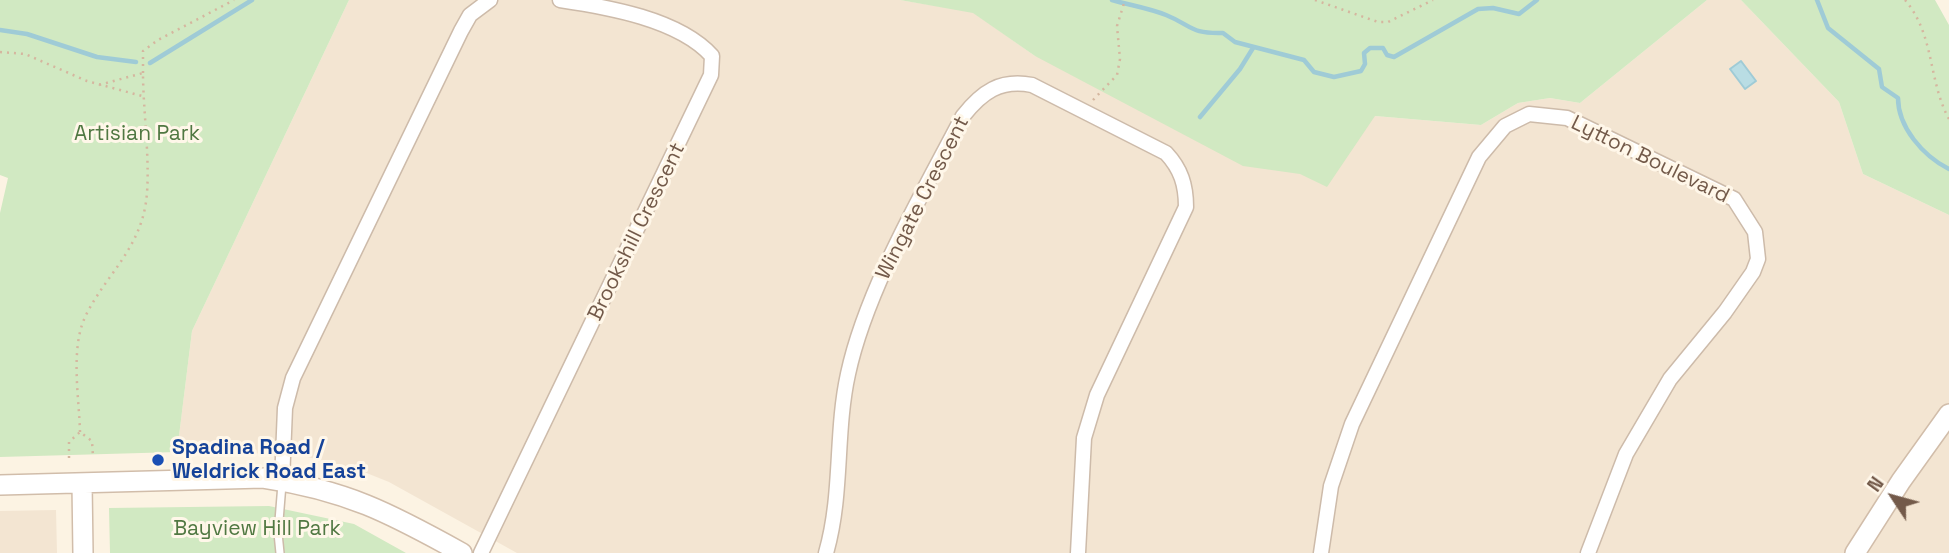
<!DOCTYPE html>
<style>
body{margin:0}
#map{position:relative;width:1949px;height:553px;overflow:hidden;background:#fcf3e3;font-family:"Space Grotesk",sans-serif}
canvas{display:block}
.north{position:absolute;left:1858px;top:462px;width:70px;height:70px;-webkit-text-stroke:5px #fff7e9;paint-order:stroke;rotate:306deg;font-size:19px;font-weight:700;line-height:28px;text-align:center;color:#735a4a}
.north::after{content:'';display:block;margin:auto;width:24px;height:32px;background:#735a4a;clip-path:polygon(50% 0,100% 100%,50% 72%,0 100%)}
</style>
<div id="map">
<canvas width="1949" height="553"></canvas>
<div class="north">N</div>
</div>
<script>
const ctx = document.querySelector('canvas').getContext('2d');
ctx.lineJoin = 'round';
function paint(path, color) {
  ctx.fillStyle = color;
  ctx.fill(path, 'evenodd');
}
function stroke(path, color, width, dash) {
  ctx.strokeStyle = color;
  ctx.lineWidth = width;
  ctx.lineCap = dash ? 'butt' : 'round';
  ctx.setLineDash(dash || []);
  ctx.stroke(path);
}
function drawText(font, color, halo, rows, align = 'center') {
  ctx.font = font + ' "Space Grotesk",sans-serif';
  ctx.lineWidth = 6;
  ctx.setLineDash([]);
  ctx.textBaseline = 'middle';
  ctx.strokeStyle = halo;
  ctx.fillStyle = color;
  for (const [text, x, y, turn = 0] of rows) {
    ctx.save();
    ctx.translate(x, y);
    ctx.rotate((+turn || 0) * Math.PI / 180);
    ctx.textAlign = isNaN(turn) ? turn : align;
    if (halo) ctx.strokeText(text, 0, 0);
    ctx.fillText(text, 0, 0);
    ctx.restore();
  }
}
const residential = new Path2D(`
 M349 0H900L973 12 1035 56 1375 116 1481 125 1518 103 1550 98 1580 103 1707 0H1741L1839 102 1863 174 1949 215V553H517L389 482 354 468 295 454 177 452 192 331Z
 M56 510 57 553H0V511Z`);
const green = new Path2D(`
 M0 0H349L192 331 177 452 0 457V213L8 178 0 175Z
 M900 0H1707L1580 103 1550 98 1518 103 1481 125 1375 116 1327 187 1300 174 1243 166 1035 56 973 13Z
 M1741 0H1935L1949 25V215L1863 174 1839 102Z
 M269 506 354 524 406 553H110L109 508Z`);
const water = new Path2D(`
 M1741 61 1756 81 1745 89 1730 69Z`);
const stream = new Path2D(`
 M1112 0C1129 5 1149 8 1166 15 1193 26 1190 34 1223 33L1235 42 1304 60 1314 72 1334 77 1361 71 1365 64 1364 53 1370 48H1383L1387 55 1394 57 1478 9 1493 8 1519 14 1537 0
 M1817 0 1828 28 1879 69 1882 87 1898 98C1898 127 1923 156 1949 169
 M0 30 27 34 97 57 136 62
 M150 63 252 0
 M1200 117 1240 69 1253 48`);
const path = new Path2D(`
 M1315 0 1378 22H1388L1433 0
 M1905 0C1935 35 1928 81 1949 119
 M0 52 25 54 87 81 142 96
 M143 73V51L158 40 234 0
 M1093 100 1117 75 1120 59 1117 26 1125 0
 M80 432C79 396 70 347 86 315 106 275 139 250 146 202 151 166 143 111 143 73L99 85
 M69 458V442L80 432 92 441 93 457`);
const lane = new Path2D(`
 M280 553 278 533 282 484`);
const street = new Path2D(`
 M282 481 285 408 293 378 461 31 470 15 490 0
 M481 553 711 75 712 56C679 19 607 7 560 0
 M826 553C843 494 835 433 848 374 866 290 923 193 963 116 982 92 1000 79 1032 85L1166 153C1181 169 1186 185 1186 207L1097 395 1084 438 1078 553
 M1321 553 1331 486 1352 424 1479 157 1505 126 1529 114 1567 118 1734 199 1755 232 1758 259 1753 272 1725 312 1670 379 1626 454 1588 553`);
const secondary = new Path2D(`
 M82 483 83 553
 M0 485 263 478C346 490 390 513 462 553
 M1855 553 1901 481 1949 414`);
const markers = [
 [158,460,7,"#1a4fb4"]
];
const parkNames = [
 ["Artisian Park",137,134],
 ["Bayview Hill Park",257,529]
];
const streetNames = [
 ["Lytton Boulevard",1650,160,26],
 ["Wingate Crescent",923,198,-63],
 ["Brookshill Crescent",637,232,-64]
];
const transitNames = [
 ["Spadina Road /",172,448],
 ["Weldrick Road East",172,472]
];
paint(residential, '#f3e5d2');
paint(green, '#d1e9c2');
paint(water, '#b9dde4');
stroke(water, '#9fcbd6', 2);
stroke(stream, '#9fcbd6', 4.5);
stroke(lane, '#cdbbaa', 10);
stroke(street, '#cdbbaa', 17);
stroke(secondary, '#d1bdaa', 22);
stroke(path, '#d5b69f', 2.5, [2, 5]);
stroke(lane, '#fff', 7);
stroke(street, '#fff', 14);
stroke(secondary, '#fff', 19);
for (const [x, y, r, color] of markers) {
  const dot = new Path2D();
  dot.arc(x, y, r, 0, 2 * Math.PI);
  ctx.fillStyle = color;
  ctx.fill(dot);
  stroke(dot, '#fff7e9', 2.5);
}
drawText('21px', '#507842', '#fff7e9', parkNames);
drawText('21px', '#735a4a', '#fff7e9', streetNames);
drawText('bold 21px', '#164399', '#fff7e9', transitNames, 'left');
</script>
